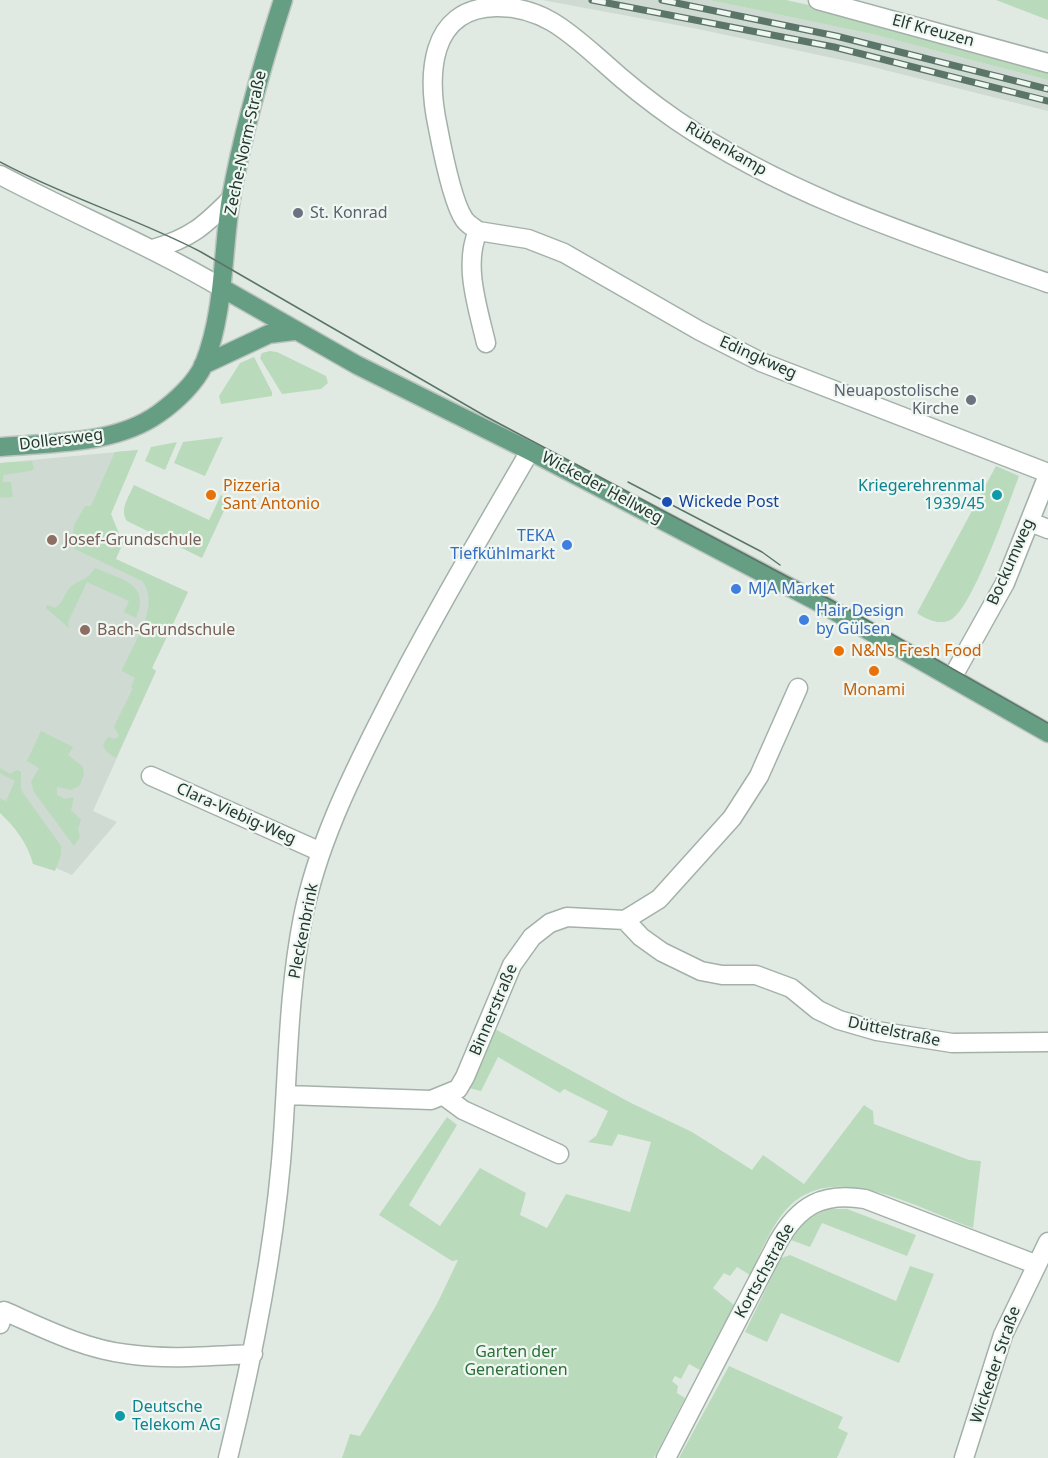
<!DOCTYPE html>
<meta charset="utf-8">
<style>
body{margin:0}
canvas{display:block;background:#e0eae3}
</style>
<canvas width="1048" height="1458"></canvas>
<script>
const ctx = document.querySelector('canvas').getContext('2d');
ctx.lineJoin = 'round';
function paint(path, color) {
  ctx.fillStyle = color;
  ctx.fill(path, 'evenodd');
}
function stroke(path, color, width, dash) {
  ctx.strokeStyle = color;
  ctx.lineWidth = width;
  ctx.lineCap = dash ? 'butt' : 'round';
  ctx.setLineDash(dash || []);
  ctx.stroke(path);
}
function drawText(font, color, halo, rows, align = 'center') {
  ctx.font = font + ' "Noto Sans",sans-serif';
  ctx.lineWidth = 4.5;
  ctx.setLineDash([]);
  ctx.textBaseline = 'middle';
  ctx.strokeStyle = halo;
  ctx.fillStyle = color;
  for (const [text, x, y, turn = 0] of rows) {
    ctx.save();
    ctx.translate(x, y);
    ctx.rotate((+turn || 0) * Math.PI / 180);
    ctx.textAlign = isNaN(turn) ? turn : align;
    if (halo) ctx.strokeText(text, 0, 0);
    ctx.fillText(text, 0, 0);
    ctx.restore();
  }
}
const built = new Path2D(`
 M542 0H709L872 34 1048 80V111L865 65 698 29Z
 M138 450 93 551 188 592 152 668 156 671 93 811 117 822 72 875 56 868 29 826 6 801 0 798V463Z`);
const green = new Path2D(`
 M709 0H786L855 15 1048 69V80L872 34Z
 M996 0H1048V20Z
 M270 351 277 352 326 376 328 383 321 389 282 394 260 358 262 353Z
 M254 357 272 392V396L221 404 219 396 240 363Z
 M223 437 205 476 174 463 183 442Z
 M177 442 165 470 145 461 151 447Z
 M138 450 111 514 123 543 116 559 188 592 152 668 156 671 116 758 106 751 103 745 108 737 115 739 119 736 114 727 133 688 131 687 135 678 122 671C132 645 162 606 142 581L71 547 75 539 72 537 74 525 85 506H91L115 452Z
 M32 461 34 469 30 471 3 475V482H11L13 497 0 498V463Z
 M996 466 1019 476C1009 503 973 606 952 619 941 626 927 620 917 613Z
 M134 485 209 520 221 495 229 500 202 558 127 521C119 510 129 496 134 485Z
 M95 568C122 580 151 583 136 618L124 612 129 601 87 582 68 622 69 628 46 608 47 605 55 608C63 603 63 596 69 589 77 579 87 582 95 568Z
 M41 731 73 747 68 755 83 767 84 775 79 786 71 790 57 787V795L65 799 74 797 71 810 81 820 78 829 80 837 74 846 34 792 31 782 39 768 27 761Z
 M0 768 10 774 17 770 21 772V790L61 846V855L55 871 33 864C28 844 15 827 0 813V798L6 801 15 781 0 773Z
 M495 1029 629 1102 692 1132 752 1170 763 1155 804 1184 864 1105 873 1111 874 1124 969 1160 981 1161 973 1228C923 1211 843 1163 795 1201 773 1219 762 1251 750 1275L737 1267 730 1276 724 1273 713 1288 734 1305 700 1370 689 1364 681 1379 675 1376 672 1381 678 1386 677 1393 685 1398 654 1458H342L350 1434 360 1436 437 1304 458 1260 452 1261 379 1215 447 1117 457 1125 409 1205 440 1226 480 1168 526 1193 520 1215 547 1228 566 1194 630 1212 651 1142 618 1134 612 1146 588 1142 596 1136 608 1111 564 1089 560 1093 498 1057 481 1091 469 1088Z
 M829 1209H847L916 1235 907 1256 822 1223 810 1247 791 1240 808 1218Z
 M790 1255 896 1301 910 1266 934 1274 899 1363 781 1313 767 1342 745 1332 781 1258Z
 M729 1366 843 1417 838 1428 848 1433 837 1458H679Z`);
const minor = new Path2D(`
 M818 0 1048 63
 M0 175C74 214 151 246 222 288
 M478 231 528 239 564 253 700 331 761 362 1048 473
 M153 249C191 238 204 226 231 199
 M486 343C478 308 463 265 478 231 473 227 467 224 464 219 453 203 442 149 438 128 427 77 428 8 496 7 542 6 570 33 602 61 625 82 650 102 676 120 789 197 920 238 1048 283
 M1030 522 1048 529
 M952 678 1005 583 1048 475
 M151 776 321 852
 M625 920 641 937 662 952 701 971 722 975H756L791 988 818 1010 839 1020 877 1031 952 1043 1048 1042
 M286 1095 431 1100 458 1089 465 1077 512 965 532 937 550 923 567 917 625 920 659 899 732 818 759 776 798 688
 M444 1096 463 1110 559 1154
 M0 1324 4 1311C43 1328 84 1349 127 1354 168 1360 211 1356 253 1354
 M228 1458C252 1361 272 1262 281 1162 288 1081 287 998 303 917 317 847 349 781 381 718 427 626 479 539 530 451
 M666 1458 778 1242C799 1205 823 1192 865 1199L1035 1264
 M964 1458 1003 1335 1048 1242`);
const major = new Path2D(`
 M222 288 357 365 530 451 820 603 1048 733
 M203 365 269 334 294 331
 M0 447C52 442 114 445 158 414 175 402 196 383 204 364 225 311 222 253 231 198 243 131 262 65 283 0`);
const tram = new Path2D(`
 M0 162C65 197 136 218 201 252L485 416 844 607 1048 723
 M628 482 762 552 780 565`);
const rail = new Path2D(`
 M592 0 834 47 1048 101
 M662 0 836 36 1048 89`);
const markers = [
 [298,213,6,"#6b7280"],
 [971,400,6,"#6b7280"],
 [211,495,6,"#e8710a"],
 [997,495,6,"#0f9aa8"],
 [667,502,6,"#1a4fb4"],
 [52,540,6,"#8d6e63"],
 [567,545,6,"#3f7fe0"],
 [736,589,6,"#3f7fe0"],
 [804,620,6,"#3f7fe0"],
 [85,630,6,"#8d6e63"],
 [839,651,6,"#e8710a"],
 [874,671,6,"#e8710a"],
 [120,1416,6,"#0f9aa8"]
];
const streetNames = [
 ["Elf Kreuzen",933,31,15],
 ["Zeche-Norm-Straße",246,143,-78],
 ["Rübenkamp",726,149,30],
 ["Edingkweg",758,358,24],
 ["Dollersweg",61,440,-7],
 ["Wickeder Hellweg",602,488,28],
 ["Bockumweg",1011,562,-66],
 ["Clara-Viebig-Weg",236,814,24],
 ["Pleckenbrink",304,931,-79],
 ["Binnerstraße",494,1010,-67],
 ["Düttelstraße",894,1032,12],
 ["Kortschstraße",765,1271,-61],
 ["Wickeder Straße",996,1365,-71]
];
const worshipNames = [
 ["St. Konrad",310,213],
 ["Neuapostolische",959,391,"right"],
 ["Kirche",959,409,"right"]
];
const foodNames = [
 ["Pizzeria",223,486],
 ["Sant Antonio",223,504],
 ["N&Ns Fresh Food",851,651],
 ["Monami",874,690,"center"]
];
const cultureNames = [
 ["Kriegerehrenmal",985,486],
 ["1939/45",985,504],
 ["Deutsche",132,1407,"left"],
 ["Telekom AG",132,1425,"left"]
];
const transitNames = [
 ["Wickede Post",679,502]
];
const shopNames = [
 ["TEKA",555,536,"right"],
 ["Tiefkühlmarkt",555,554,"right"],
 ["MJA Market",748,589],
 ["Hair Design",816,611],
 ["by Gülsen",816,629]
];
const educationNames = [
 ["Josef-Grundschule",64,540],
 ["Bach-Grundschule",97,630]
];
const parkNames = [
 ["Garten der",516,1352],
 ["Generationen",516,1370]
];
paint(built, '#cedad2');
paint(green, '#b9dbbb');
stroke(minor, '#a3b1a9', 21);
stroke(major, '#bcc4c0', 21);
stroke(minor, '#fff', 18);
stroke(major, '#669e84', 18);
stroke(tram, '#5b7569', 1.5);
stroke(rail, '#5b7569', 7);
stroke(rail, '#f0f7f2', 4.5, [14]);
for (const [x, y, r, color] of markers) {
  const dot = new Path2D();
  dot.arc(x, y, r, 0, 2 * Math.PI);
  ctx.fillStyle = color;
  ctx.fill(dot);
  stroke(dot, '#f0f7f2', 2);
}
drawText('16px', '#21392e', '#f0f7f2', streetNames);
drawText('16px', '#5b616d', '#f0f7f2', worshipNames, 'left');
drawText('16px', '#c56008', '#f0f7f2', foodNames, 'left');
drawText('16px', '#0d838f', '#f0f7f2', cultureNames, 'right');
drawText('16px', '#164399', '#f0f7f2', transitNames, 'left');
drawText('16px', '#366cbe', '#f0f7f2', shopNames, 'left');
drawText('16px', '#785e54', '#f0f7f2', educationNames, 'left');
drawText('16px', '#2d6f39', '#f0f7f2', parkNames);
</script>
